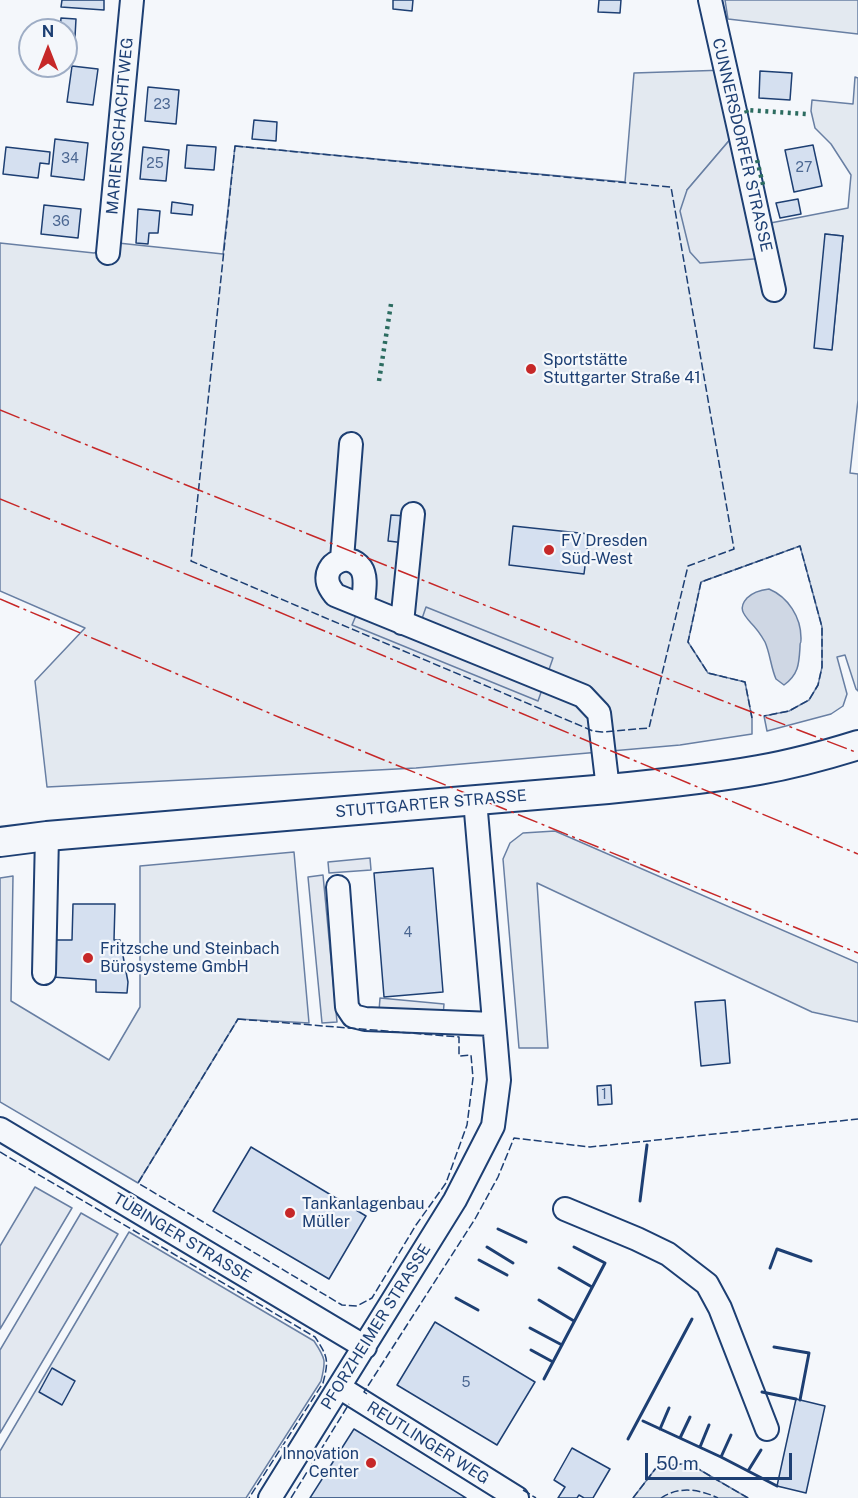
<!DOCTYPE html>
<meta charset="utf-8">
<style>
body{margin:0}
#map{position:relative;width:858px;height:1498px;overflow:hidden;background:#f4f7fb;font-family:"Public Sans",sans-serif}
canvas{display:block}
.north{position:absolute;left:18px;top:18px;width:60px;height:60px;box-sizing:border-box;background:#f4f7fb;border:2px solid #9eadc5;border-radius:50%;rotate:0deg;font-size:16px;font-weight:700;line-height:24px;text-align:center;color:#1d3f73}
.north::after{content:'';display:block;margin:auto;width:21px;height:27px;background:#c62828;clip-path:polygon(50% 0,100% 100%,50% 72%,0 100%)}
.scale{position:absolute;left:645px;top:1453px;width:147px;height:27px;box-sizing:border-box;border:3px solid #1d3f73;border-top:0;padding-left:8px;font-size:18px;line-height:21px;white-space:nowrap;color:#1d3f73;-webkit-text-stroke:4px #f4f7fb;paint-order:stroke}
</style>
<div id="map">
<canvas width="858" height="1498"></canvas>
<div class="north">N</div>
<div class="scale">50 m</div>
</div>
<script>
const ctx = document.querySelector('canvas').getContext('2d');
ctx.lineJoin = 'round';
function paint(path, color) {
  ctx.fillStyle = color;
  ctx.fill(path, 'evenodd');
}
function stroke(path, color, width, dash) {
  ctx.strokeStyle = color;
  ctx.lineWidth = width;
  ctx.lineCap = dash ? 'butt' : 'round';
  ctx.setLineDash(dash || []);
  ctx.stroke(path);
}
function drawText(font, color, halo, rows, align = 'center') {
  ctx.font = font + ' "Public Sans",sans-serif';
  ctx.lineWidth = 4.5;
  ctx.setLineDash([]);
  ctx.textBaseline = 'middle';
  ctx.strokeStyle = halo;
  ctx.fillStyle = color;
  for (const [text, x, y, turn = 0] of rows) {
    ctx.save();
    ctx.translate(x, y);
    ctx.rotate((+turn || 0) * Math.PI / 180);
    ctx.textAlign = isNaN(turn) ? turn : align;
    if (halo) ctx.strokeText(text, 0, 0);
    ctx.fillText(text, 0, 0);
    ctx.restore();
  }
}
const green = new Path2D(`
 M725 0H858V34L728 19Z
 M726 70 739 129 687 190 760 225 848 208 851 175 831 144 815 128 811 111 812 100 853 104 855 77 858 78V400L850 473 858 474V691L856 689 845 655 837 657 847 694 843 706 831 714 767 731 764 716 789 711 809 700 818 685 822 667V627L800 546 701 582 688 642 708 673 745 682 752 718V734L680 745 416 768 47 787 35 681 85 628 0 591V243L94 253 118 243 223 254 235 146 625 182 634 73ZM825 234 843 236 832 349Z
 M555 831 858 963V1022L812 1012 537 883 548 1048H519L503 859 510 843 523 833Z
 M294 852 309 1023 238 1019 138 1183 0 1102V878L13 876 11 1001 109 1060 140 1007V866Z
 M129 1232 314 1341C326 1359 326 1361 321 1381L246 1498H0V1451Z
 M688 1463 748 1498H633L656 1468Z`);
const parking = new Path2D(`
 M739 129 767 258 700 263 690 252 680 211 687 190Z
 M426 607 553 658 538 701 352 625 357 613 416 636Z
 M370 858 371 870 329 873 328 862Z
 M323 875 337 1022 322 1023 308 877Z
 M380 998 444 1004 443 1016 379 1011Z
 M35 1187 72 1208 0 1329V1246Z
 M81 1213 118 1234 0 1433V1350Z`);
const water = new Path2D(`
 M769 589C788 597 801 617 801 638 801 647 800 639 800 647 799 663 799 674 784 685L776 679C771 668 770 653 765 642 761 635 756 628 751 623 743 614 738 608 747 598 753 592 761 590 769 589Z`);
const building = new Path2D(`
 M62 0H104V10L61 7Z
 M393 0H413L412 11 393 9Z
 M599 0H621L620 13 598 12Z
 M61 18 76 19 74 55 66 54V30H60Z
 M72 66 98 69 93 105 67 102Z
 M760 71 792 73 790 100 759 98Z
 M148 87 179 90 176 124 145 121Z
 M254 120 277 122 276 141 252 139Z
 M55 139 88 143 84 180 51 176Z
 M187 145 216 147 214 170 185 168Z
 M813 145 822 186 794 192 785 150Z
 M6 147 50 152 49 164 40 163 38 178 3 174Z
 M143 147 169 150 166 181 140 179Z
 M798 199 801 214 780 218 776 203Z
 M172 202 193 205 192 215 171 213Z
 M44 205 81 209 78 238 41 234Z
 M138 209 160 211 158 233H149L148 244 136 243Z
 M825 234 843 236 832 350 814 348Z
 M391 515 407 516 405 543 388 541Z
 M513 526 589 534 584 574 509 565Z
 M433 868 443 992 384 997 374 873Z
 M73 904H115L114 940H120L128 982 127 993 96 992V980L52 977 53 940H72Z
 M725 1000 730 1063 701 1066 695 1002Z
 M611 1085 612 1104 598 1105 597 1086Z
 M251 1147 366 1216 329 1279 213 1211Z
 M435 1322 535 1382 497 1445 397 1385Z
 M52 1368 75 1381 62 1405 39 1392Z
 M796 1399 825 1406 806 1493 777 1486Z
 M354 1429 466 1498H310Z
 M572 1448 610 1469 593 1498H584L579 1495 577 1498H558L565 1487 554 1480Z`);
const minor = new Path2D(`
 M710 0 739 129 774 290
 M108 253 132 0
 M342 559 351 444
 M363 606C363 595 368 578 361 568 349 551 323 563 328 583 329 587 332 591 335 595L583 696 599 713 608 789
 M402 623 413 514
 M338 887 347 1007 353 1016 365 1019 494 1024
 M44 973 47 836
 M0 1129 365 1347
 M565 1209 637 1239 668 1254 707 1284 720 1308 767 1429
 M339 1387 517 1498
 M270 1498 455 1200 493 1126 499 1080 475 800`);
const major = new Path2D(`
 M0 842 47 836 608 789C659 784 709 779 759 770 793 764 826 755 858 745`);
const hedge = new Path2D(`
 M747 113 746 110 807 114
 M757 160 764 189
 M379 381 391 304`);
const fence = new Path2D(`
 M235 146 671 187 734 549 688 566 649 728 602 732 593 731 191 561Z
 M752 718 745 682 708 673 688 642 701 582 800 546 822 627V667L818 685 809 700 789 711 764 716
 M238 1019 459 1037V1056L471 1055 473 1078 467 1125 446 1183 416 1225 372 1298 357 1306 342 1305 138 1183Z
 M0 1152 315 1337C328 1357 329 1360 323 1383L249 1498
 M367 1394 364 1392 475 1219 498 1177 514 1138 590 1147 858 1119
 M523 1490 536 1498
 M291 1498 349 1404
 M633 1498 656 1468 688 1463 748 1498
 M661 1498C679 1486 699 1489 718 1498`);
const wall = new Path2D(`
 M640 1201 647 1145
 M498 1229 526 1242
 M487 1247 513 1263
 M479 1260 507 1275
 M559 1268 592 1287
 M770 1268 777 1249 811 1261
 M456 1298 478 1310
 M539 1300 574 1321
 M530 1328 562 1345
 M774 1347 809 1353 800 1400
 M531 1350 553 1362
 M544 1379 605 1263 574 1247
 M762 1392 796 1399
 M643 1421 721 1457 777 1486
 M660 1429 669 1408
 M680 1438 690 1417
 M628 1439 692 1319
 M700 1447 709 1425
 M721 1457 731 1435
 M748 1471 761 1450`);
const power = new Path2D(`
 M0 410 718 699 858 753
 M0 499 255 602 858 854
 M0 599 281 718 858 953`);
const markers = [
 [531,369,6,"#c62828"],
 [549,550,6,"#c62828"],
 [88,958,6,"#c62828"],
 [290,1213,6,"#c62828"],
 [371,1463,6,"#c62828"]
];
const numberNames = [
 ["23",162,105],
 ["34",70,159],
 ["25",155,164],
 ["27",804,168],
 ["36",61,222],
 ["4",408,933],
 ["1",604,1095],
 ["5",466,1383]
];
const streetNames = [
 ["MARIENSCHACHTWEG",120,126,-85],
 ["CUNNERSDORFER STRASSE",742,145,77],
 ["STUTTGARTER STRASSE",431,804,-5],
 ["TÜBINGER STRASSE",182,1238,31],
 ["PFORZHEIMER STRASSE",376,1327,-58],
 ["REUTLINGER WEG",428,1443,32]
];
const poiNames = [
 ["Sportstätte",543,360],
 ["Stuttgarter Straße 41",543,378],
 ["FV Dresden",561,541],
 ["Süd-West",561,559],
 ["Fritzsche und Steinbach",100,949],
 ["Bürosysteme GmbH",100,967],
 ["Tankanlagenbau",302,1204],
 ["Müller",302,1222],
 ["Innovation",359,1454,"right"],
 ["Center",359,1472,"right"]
];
paint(green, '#e3e9f0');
stroke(green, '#687fa3', 1.5);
paint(parking, '#e3e8f0');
stroke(parking, '#687fa3', 1.5);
paint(water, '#cfd7e4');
stroke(water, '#687fa3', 1.5);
paint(building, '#d5e0f0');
stroke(building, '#1d3f73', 1.5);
stroke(minor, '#1d3f73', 26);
stroke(major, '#1d3f73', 32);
stroke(minor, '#f4f7fb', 22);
stroke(major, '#f4f7fb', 28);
stroke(hedge, '#2c6c60', 4.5, [3, 4.5]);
stroke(fence, '#1d3f73', 1.5, [8, 3]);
stroke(wall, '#1d3f73', 3);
stroke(power, '#c62828', 1.5, [21, 4.5, 3, 4.5]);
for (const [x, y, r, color] of markers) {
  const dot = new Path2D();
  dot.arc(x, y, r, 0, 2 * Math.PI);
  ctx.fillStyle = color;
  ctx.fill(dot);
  stroke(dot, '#f4f7fb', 2);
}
drawText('14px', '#4b6792', null, numberNames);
drawText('16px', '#1d3f73', '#f4f7fb', streetNames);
drawText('16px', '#1d3f73', '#f4f7fb', poiNames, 'left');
</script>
